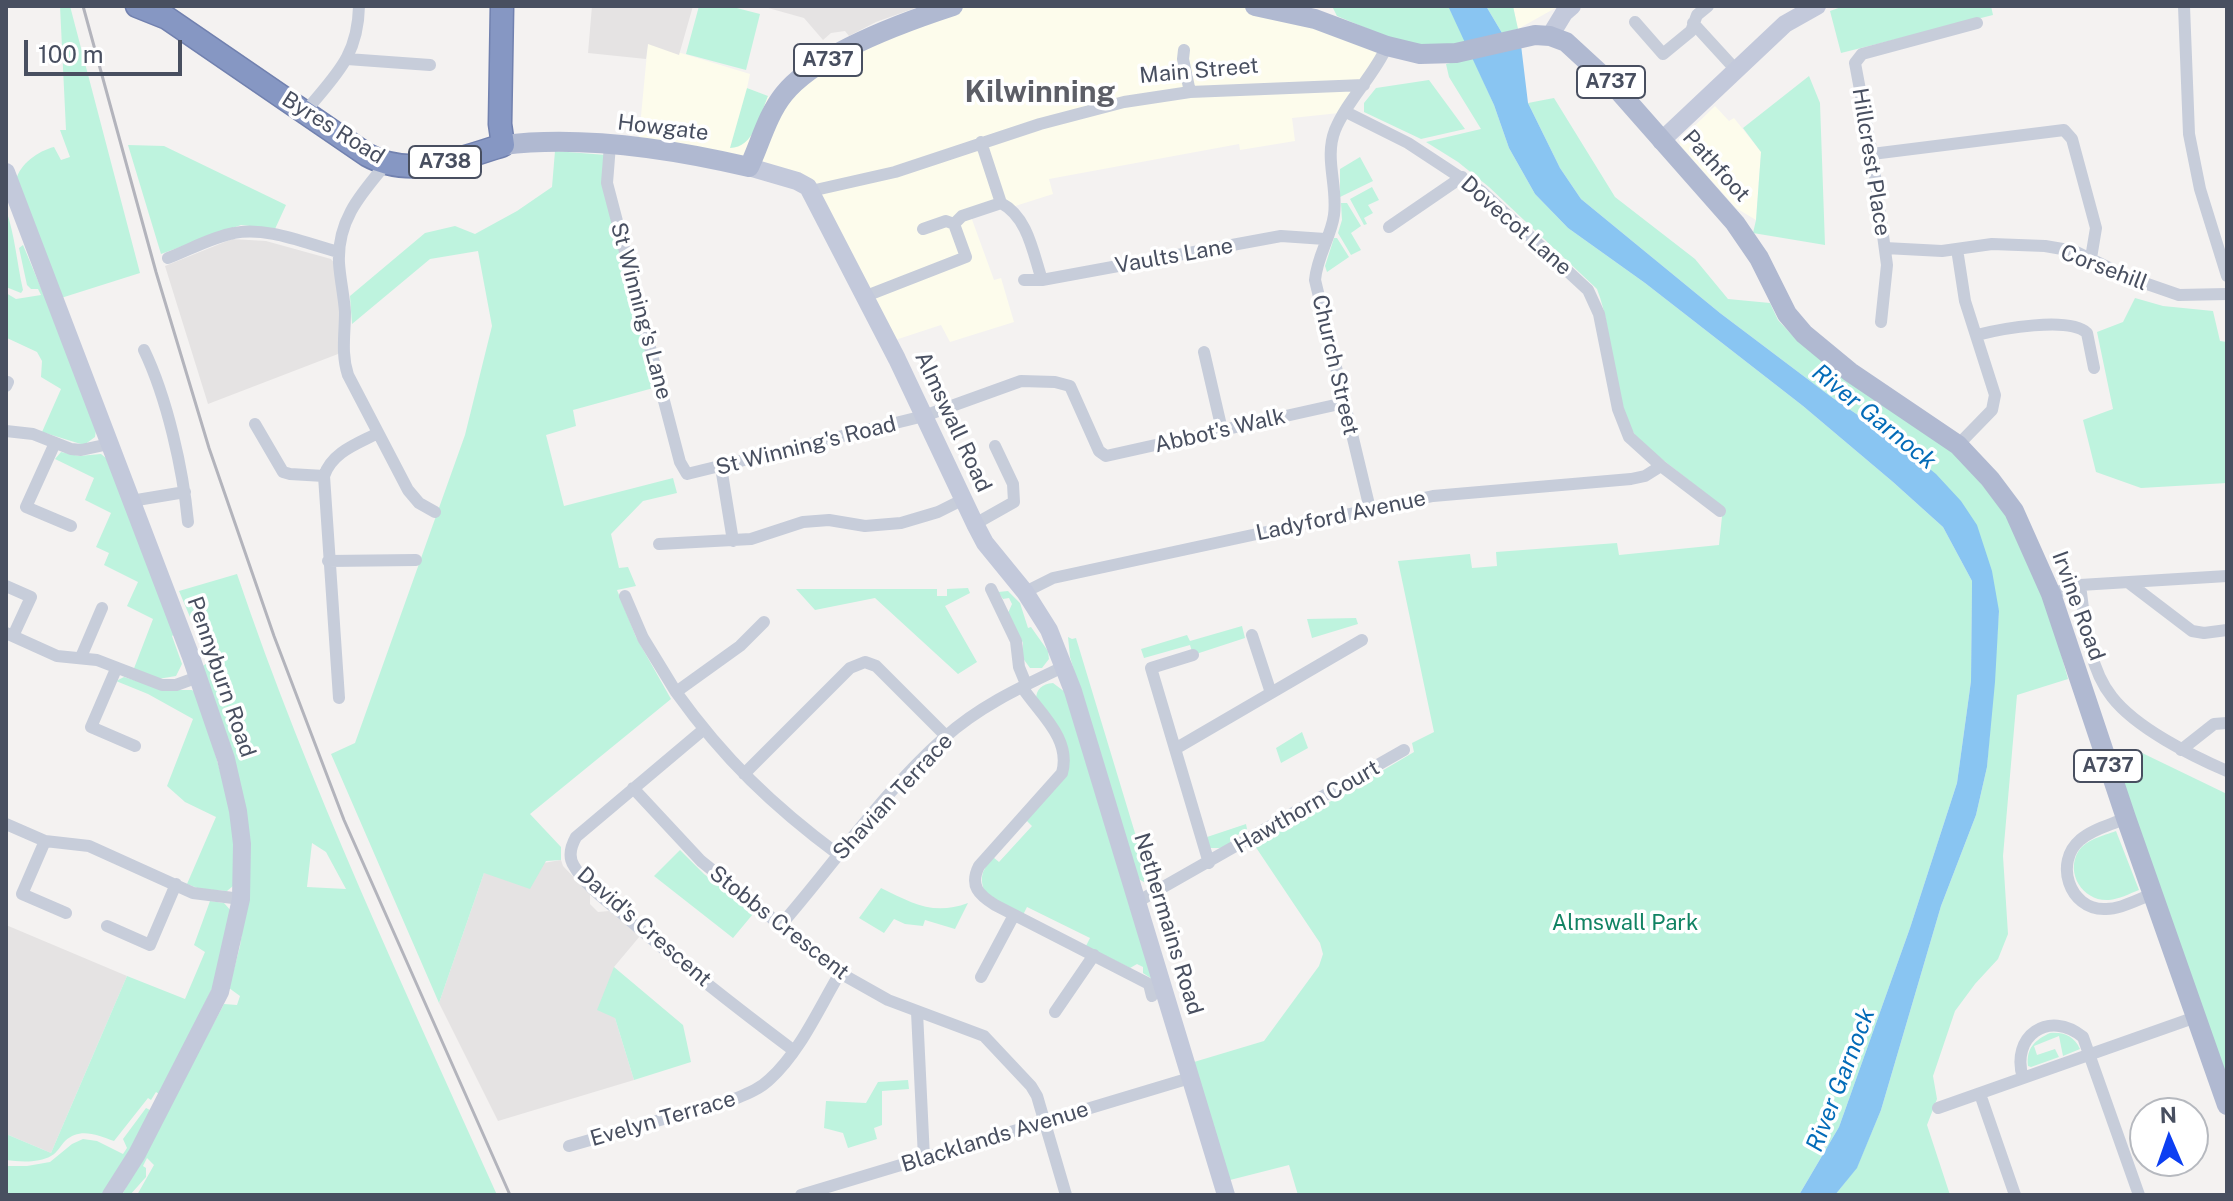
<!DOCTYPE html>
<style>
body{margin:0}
#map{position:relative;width:2233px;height:1201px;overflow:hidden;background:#f4f2f1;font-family:"Public Sans",sans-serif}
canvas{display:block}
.frame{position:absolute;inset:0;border:8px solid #484f60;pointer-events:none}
.north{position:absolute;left:2129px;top:1097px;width:80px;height:80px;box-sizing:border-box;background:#fff;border:2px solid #b6b9bf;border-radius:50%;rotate:358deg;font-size:22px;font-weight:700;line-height:32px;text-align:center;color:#484f60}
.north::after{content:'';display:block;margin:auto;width:28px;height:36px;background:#0d3ff2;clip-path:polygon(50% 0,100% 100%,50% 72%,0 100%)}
.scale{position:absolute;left:24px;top:40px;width:158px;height:36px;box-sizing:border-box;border:4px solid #484f60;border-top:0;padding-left:10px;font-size:24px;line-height:28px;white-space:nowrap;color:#484f60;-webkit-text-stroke:6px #fff;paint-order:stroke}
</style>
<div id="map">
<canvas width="2233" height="1201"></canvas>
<div class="frame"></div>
<div class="north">N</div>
<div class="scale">100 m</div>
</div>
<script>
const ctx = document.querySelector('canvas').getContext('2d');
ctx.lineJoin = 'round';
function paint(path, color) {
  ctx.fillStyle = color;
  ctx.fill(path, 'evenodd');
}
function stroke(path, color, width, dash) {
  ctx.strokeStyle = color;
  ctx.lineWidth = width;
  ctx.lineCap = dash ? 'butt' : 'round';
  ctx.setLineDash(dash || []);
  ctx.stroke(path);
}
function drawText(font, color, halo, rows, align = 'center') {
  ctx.font = font + ' "Public Sans",sans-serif';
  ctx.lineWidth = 7;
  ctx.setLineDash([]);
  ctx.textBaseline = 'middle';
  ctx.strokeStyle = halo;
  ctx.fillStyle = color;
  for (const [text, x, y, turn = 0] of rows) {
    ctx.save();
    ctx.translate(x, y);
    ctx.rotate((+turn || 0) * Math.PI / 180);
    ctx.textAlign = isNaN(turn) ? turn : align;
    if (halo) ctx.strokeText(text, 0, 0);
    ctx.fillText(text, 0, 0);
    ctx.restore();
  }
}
const commercial = new Path2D(`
 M953 6H1255L1387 46 1339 113 1292 118 1295 141 1240 150 1239 144 1049 179 1053 194 1009 208 970 214 994 280 1001 278 1014 322 950 342 941 325 889 342 811 191 638 147 648 43 750 74 747 88 779 101 793 84Z
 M1513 6H1559L1518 29Z
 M1715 106 1729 121 1734 118 1761 152 1756 220 1736 208 1680 145V140Z`);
const education = new Path2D(`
 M592 6H693L679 55 648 44 646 59 588 53Z
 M761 6H921L876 22 849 36 845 31 831 33 823 40 804 18Z
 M232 239 266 241 331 259 334 263 340 311 338 354 208 404 165 266Z
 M561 860 563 866 590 894V904L598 912 609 911 640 936 614 967 615 1018 634 1080 498 1121 439 1003 484 873Z
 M6 925 127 976 51 1153 6 1134Z`);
const green = new Path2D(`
 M60 6H70L140 273 61 298 16 180C20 164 38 151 54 147L61 160 70 157 60 130H66Z
 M699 6H729L760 14 746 70 686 54Z
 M1332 6H1448L1467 43 1427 46 1385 36 1337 16Z
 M1486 6H1513L1518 29 1502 33Z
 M1844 6H1991L1993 15 1841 53 1830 11Z
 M1473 58 1494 105 1509 148 1535 194 1568 228 1645 283 1803 406 1893 482 1943 527 1972 581 1971 681 1957 783 1910 928 1839 1127 1799 1195H1298L1289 1165 1230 1180 1194 1062 1264 1041 1319 966 1323 954 1320 943 1255 846 1414 752 1412 743 1434 732 1398 561 1470 554 1472 568 1497 566 1496 552 1617 543 1619 555 1719 545 1723 507 1640 442C1608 400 1616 337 1597 289L1489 187 1458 162 1426 142 1481 129 1449 77 1446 64Z
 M1809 76 1820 103 1825 245 1753 233 1756 220 1761 152 1743 128Z
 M1429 80 1465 129 1421 139 1364 112V103L1376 88Z
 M747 88 768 96C760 115 754 148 730 148Z
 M1554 98 1615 197 1695 259 1728 299 1770 303 1778 320 1792 335 1951 450 2004 509 2028 558 2054 629 2068 679 2017 695 2003 856 2008 934 1998 959 1975 984 1955 1011 1933 1076 1937 1099 1927 1125 1950 1195H1835L1857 1167 1881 1110 1941 906 1976 815 1987 767 1999 611 1936 475 1893 439 1830 396 1720 313 1581 199 1560 168 1528 103Z
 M128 145 164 146 286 205 275 229 241 225 161 254Z
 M555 151 606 155 657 387 573 410 576 426 546 435 564 506 673 478 677 493 643 501 611 534 619 568 628 567 636 586 617 590 636 637 671 699 530 814 561 847V860L546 861 530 889 484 873 439 1003 331 754 355 743 465 435 492 326 478 251 430 259 352 324 350 296 425 233 455 226 475 234 517 211 552 187Z
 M1360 157 1373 181 1340 197V169Z
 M1372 187 1379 200 1368 205 1373 213 1364 218 1367 224 1364 225 1350 199Z
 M1341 203H1347L1361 226 1351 233 1361 250 1351 255 1338 233 1342 220Z
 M6 210C15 235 17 264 23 290L21 293 6 287Z
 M1334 238H1337L1349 257 1327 272 1325 266Z
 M23 245 62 338 96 430 95 437 84 445 42 432 61 389 41 377 42 361 37 352 7 338 6 293 16 299 41 295 38 289H31L27 285 19 248Z
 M2135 298 2163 306 2213 311 2220 341 2227 342V483L2141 488 2096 472 2083 420 2113 409 2097 332 2123 322Z
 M61 452 79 456 101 454 106 458 175 634 172 636 182 664 176 676 158 679 133 671 153 619 127 606 138 582 104 565 109 553 96 547 111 513 85 500 94 478 55 459Z
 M237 574C309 787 405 990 497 1195H137L154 1165 147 1158 143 1166 146 1168V1177L130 1195H122L224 1004 237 1005 240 996 229 988 240 946 249 886 201 667 209 662 179 591ZM312 843 326 852 346 889 307 887Z
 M968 588 970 593 945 606 977 662 958 674 875 598 815 610 796 589H937V596H947V589Z
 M1008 591 1020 603 1028 628 1031 627 1048 651 1049 659 1042 668H1030L1022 657 1023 643 1008 613 1012 604 1009 598 1003 599 998 592Z
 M1356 618 1358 624 1312 638 1307 619Z
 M1242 626 1245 638 1193 655 1190 645 1144 658 1141 649 1187 635 1190 641Z
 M1068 637 1072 639 1076 638 1151 886 1135 877 1070 657Z
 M124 677 167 690H192L198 694 233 816V886L227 891 200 889 187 884 216 817 185 802 167 786 193 719 148 694 116 681Z
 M1053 683 1065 692 1152 979 1143 973V967L1137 964 1130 968 1086 946 1090 938 1027 907 1023 915 985 893C979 877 982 870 993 857L999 862 1032 826 1026 820 1065 778C1078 752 1055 718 1036 700 1036 689 1042 684 1053 683Z
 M1302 732 1308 748 1281 763 1276 748Z
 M2127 749 2138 751 2227 794V1085L2111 756Z
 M1246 824 1247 829 1231 839 1229 845 1220 848H1210L1207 837Z
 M2116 831 2139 890C2129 894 2119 899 2109 900 2084 902 2065 874 2078 852 2086 839 2103 836 2116 831Z
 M680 850 704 874 753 914 733 938 654 876Z
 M881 888C912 903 933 916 968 903L955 929 925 920 923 926 905 924 894 919 884 933 859 918Z
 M210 901 224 903 232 912 218 977 159 1094 156 1092 151 1100 148 1098 114 1141C97 1135 80 1127 65 1141 60 1146 58 1152 51 1156 39 1163 20 1162 6 1160V1134L51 1153 127 976 185 999 205 952 194 945Z
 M614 967 683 1025 691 1062 634 1080 615 1018 597 1010Z
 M2050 1033C2064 1032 2074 1036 2080 1049L2063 1056 2059 1036 2034 1046 2037 1055 2055 1049 2059 1057 2031 1067 2028 1066C2026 1048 2035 1040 2050 1033Z
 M908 1080 909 1089 882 1091V1125L874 1128 877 1139 848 1148 843 1133 824 1128 826 1101 866 1103 878 1082Z
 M146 1108 150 1110 139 1137 103 1195H6V1166H27L50 1162 72 1144 83 1139 97 1141 123 1154 127 1148 123 1139Z`);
const water = new Path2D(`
 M1448 6H1486L1502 33 1521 45 1528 103 1560 168 1581 199 1720 313 1830 396 1893 439 1936 474 1961 501 1977 525 1992 571 1999 611 1995 682 1987 767 1976 815 1941 906 1881 1110 1857 1168 1835 1195H1799L1839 1127 1910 928 1957 783 1971 681 1972 581 1943 527 1893 482 1803 406 1645 283 1568 228 1535 194 1509 148 1494 105Z`);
const street = new Path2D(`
 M2184 6 2189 134 2200 189 2227 276
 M1635 22 1663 54 1691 31 1697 15 1708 6
 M1693 23 1736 70
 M1184 50 1183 59 1190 92
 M347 59 430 65
 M305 112C335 75 358 57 359 6
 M1346 112 1408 143 1481 191 1588 290 1599 314 1618 409 1629 437 1661 466 1720 511
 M981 142 1001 203
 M610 145 607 183 680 462 687 474 924 416 1021 381 1055 382 1070 386 1099 451 1106 456 1344 403
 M1872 154 2064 130 2072 139 2096 228 2091 258
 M386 164C361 194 337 220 339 263 340 279 344 296 345 312 345 334 341 354 348 375L408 490 419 503 435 512
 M811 191 895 172 1040 124 1124 102 1190 92 1364 85
 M954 224 962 216 1001 203C1028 217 1033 253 1042 280
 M1389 227 1462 177
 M1885 248 1942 251 1992 244 2045 246 2074 251 2130 278 2179 295 2227 294
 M1957 249 1965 301 1995 395 1992 410 1958 445
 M168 258C189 250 212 237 234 233 267 226 307 244 339 252
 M1024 280H1042L1281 236 1325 239
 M866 296 966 257 954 224 946 221 923 229
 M1881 322 1887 265 1872 154 1855 63 1862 54 1977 23
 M1977 335C2000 329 2069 316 2087 333L2094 368
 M144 350C167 398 183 469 188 522
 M1204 352 1222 430
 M6 386 8 382
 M255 424 283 472 290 474 324 476
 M6 431 33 434 71 449 81 450 109 444
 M55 443 26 507 71 526
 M721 467 733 541
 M131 501 185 492
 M1370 509 1315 280C1317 256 1331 237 1334 215 1338 186 1324 158 1335 130 1347 100 1374 76 1387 46
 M975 524 1014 502 1013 484 995 446
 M659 544 751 539 803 522 829 520 865 526 901 523 938 512 962 500
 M328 561 416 560
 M2129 583 2192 631 2204 633 2227 630
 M2080 585 2227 576
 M6 586 31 597 13 636
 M991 589 1016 641 1019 667 1026 684
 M1025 592 1053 578 1433 496 1631 479 1645 476 1661 466
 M2051 594 2080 585C2085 622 2088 667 2112 697 2136 728 2192 756 2227 771
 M625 596 643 638 676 692
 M764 622 740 646 676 692C724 759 773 806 839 855
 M6 633 57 656 97 660 162 685H176L198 677
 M1252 635 1271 693
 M1193 655 1151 668 1209 863
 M81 657 102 608
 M116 669 91 727 135 746
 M1022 687C1038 712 1072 738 1062 773L979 866C969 886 979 895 995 905L1149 984 1152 996
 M339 698 324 476C332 452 357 444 378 433
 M703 730 576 837C571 846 568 857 574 866 586 887 610 903 627 918 681 964 737 1008 793 1050
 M1175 749 1362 640
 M2181 750 2214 724 2227 723
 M744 774 850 668 865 662 876 666 946 736
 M633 788 701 861 840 973 888 1000 984 1036 1031 1086 1037 1096 1066 1195
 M2126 818C2111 825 2092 829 2080 840 2054 862 2069 909 2104 909 2120 910 2138 899 2153 894
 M6 824 45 841 89 846 193 893 241 899
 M45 841 22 894 66 913
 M1137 902 1404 750
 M107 926 150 945 176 884
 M780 926C834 864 882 793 944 738 979 706 1023 686 1065 666
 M981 977 1014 915
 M917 1012 924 1158
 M1055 1012 1094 955
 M2023 1078C2010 1036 2049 1009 2083 1037L2139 1195
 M1980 1094 2015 1195
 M1938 1108 2196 1017
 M569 1146 737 1098C749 1093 761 1088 770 1079 800 1052 819 1008 840 973
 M801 1195 1190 1078`);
const secondary = new Path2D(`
 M1550 36 1564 13 1572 6
 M1661 141 1785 24 1817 6
 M749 167 797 181 808 187 897 359 975 524 985 543 1025 592 1049 630 1073 691 1226 1195
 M6 172 191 657 226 759 238 811 242 844 241 899 220 992 137 1154 111 1195`);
const primary = new Path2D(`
 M1255 6 1315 19 1387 46 1420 54 1456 53 1535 35 1550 36 1566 42 1616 88 1735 223 1759 258 1787 314 1804 334 1850 372 1958 445 1990 479 2014 511 2051 594 2126 818 2227 1105
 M503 145C582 135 672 149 749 167 760 144 767 115 784 94 817 53 904 22 953 6`);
const highway = new Path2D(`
 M137 6 167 18 367 155C410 179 460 159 503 145L500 124 502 6`);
const rail = new Path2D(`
 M83 6 156 272 209 448 274 636 344 820 510 1195`);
const shields = [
 [828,60,68],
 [1611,82,68],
 [445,162,72],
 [2108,766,68]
];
const shieldNames = [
 ["A737",828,60],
 ["A737",1611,82],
 ["A738",445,162],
 ["A737",2108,766]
];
const streetNames = [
 ["Main Street",1199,71,-5],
 ["Byres Road",333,128,32],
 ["Howgate",663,128,7],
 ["Hillcrest Place",1871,162,81],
 ["Pathfoot",1716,166,48],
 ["Dovecot Lane",1516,226,41],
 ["Vaults Lane",1174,256,-10],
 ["Corsehill",2104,268,21],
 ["St Winning's Lane",641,311,75],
 ["Church Street",1335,365,77],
 ["Almswall Road",953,422,65],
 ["Abbot's Walk",1220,431,-13],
 ["St Winning's Road",806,446,-14],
 ["Ladyford Avenue",1341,516,-12],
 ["Irvine Road",2078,606,70],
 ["Pennyburn Road",221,677,71],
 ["Shavian Terrace",893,797,-47],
 ["Hawthorn Court",1307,807,-30],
 ["Stobbs Crescent",779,923,38],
 ["Nethermains Road",1168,924,73],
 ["David's Crescent",644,927,41],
 ["Evelyn Terrace",663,1119,-16],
 ["Blacklands Avenue",995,1137,-17]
];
const parkNames = [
 ["Almswall Park",1625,923]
];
const waterNames = [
 ["River Garnock",1874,417,39],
 ["River Garnock",1841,1080,-69]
];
const districtNames = [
 ["Kilwinning",1040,93]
];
paint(commercial, '#fdfcec');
paint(education, '#e5e3e3');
paint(green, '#bef3de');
paint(water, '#89c5f2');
stroke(highway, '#7181af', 25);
stroke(street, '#c7cdda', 12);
stroke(secondary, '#c3c9db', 18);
stroke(primary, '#b0b9d1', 20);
stroke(highway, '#8697c3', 22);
stroke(rail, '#b3b4bc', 3);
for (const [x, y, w] of shields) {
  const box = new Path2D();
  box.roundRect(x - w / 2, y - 16, w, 32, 6);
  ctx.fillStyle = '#fff';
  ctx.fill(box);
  stroke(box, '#484f60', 2);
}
drawText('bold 20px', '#484f60', null, shieldNames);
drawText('22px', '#484f60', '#fff', streetNames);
drawText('22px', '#118363', '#fff', parkNames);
drawText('italic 24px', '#036bb8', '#fff', waterNames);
drawText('bold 30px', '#5d5f67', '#fff', districtNames);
</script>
